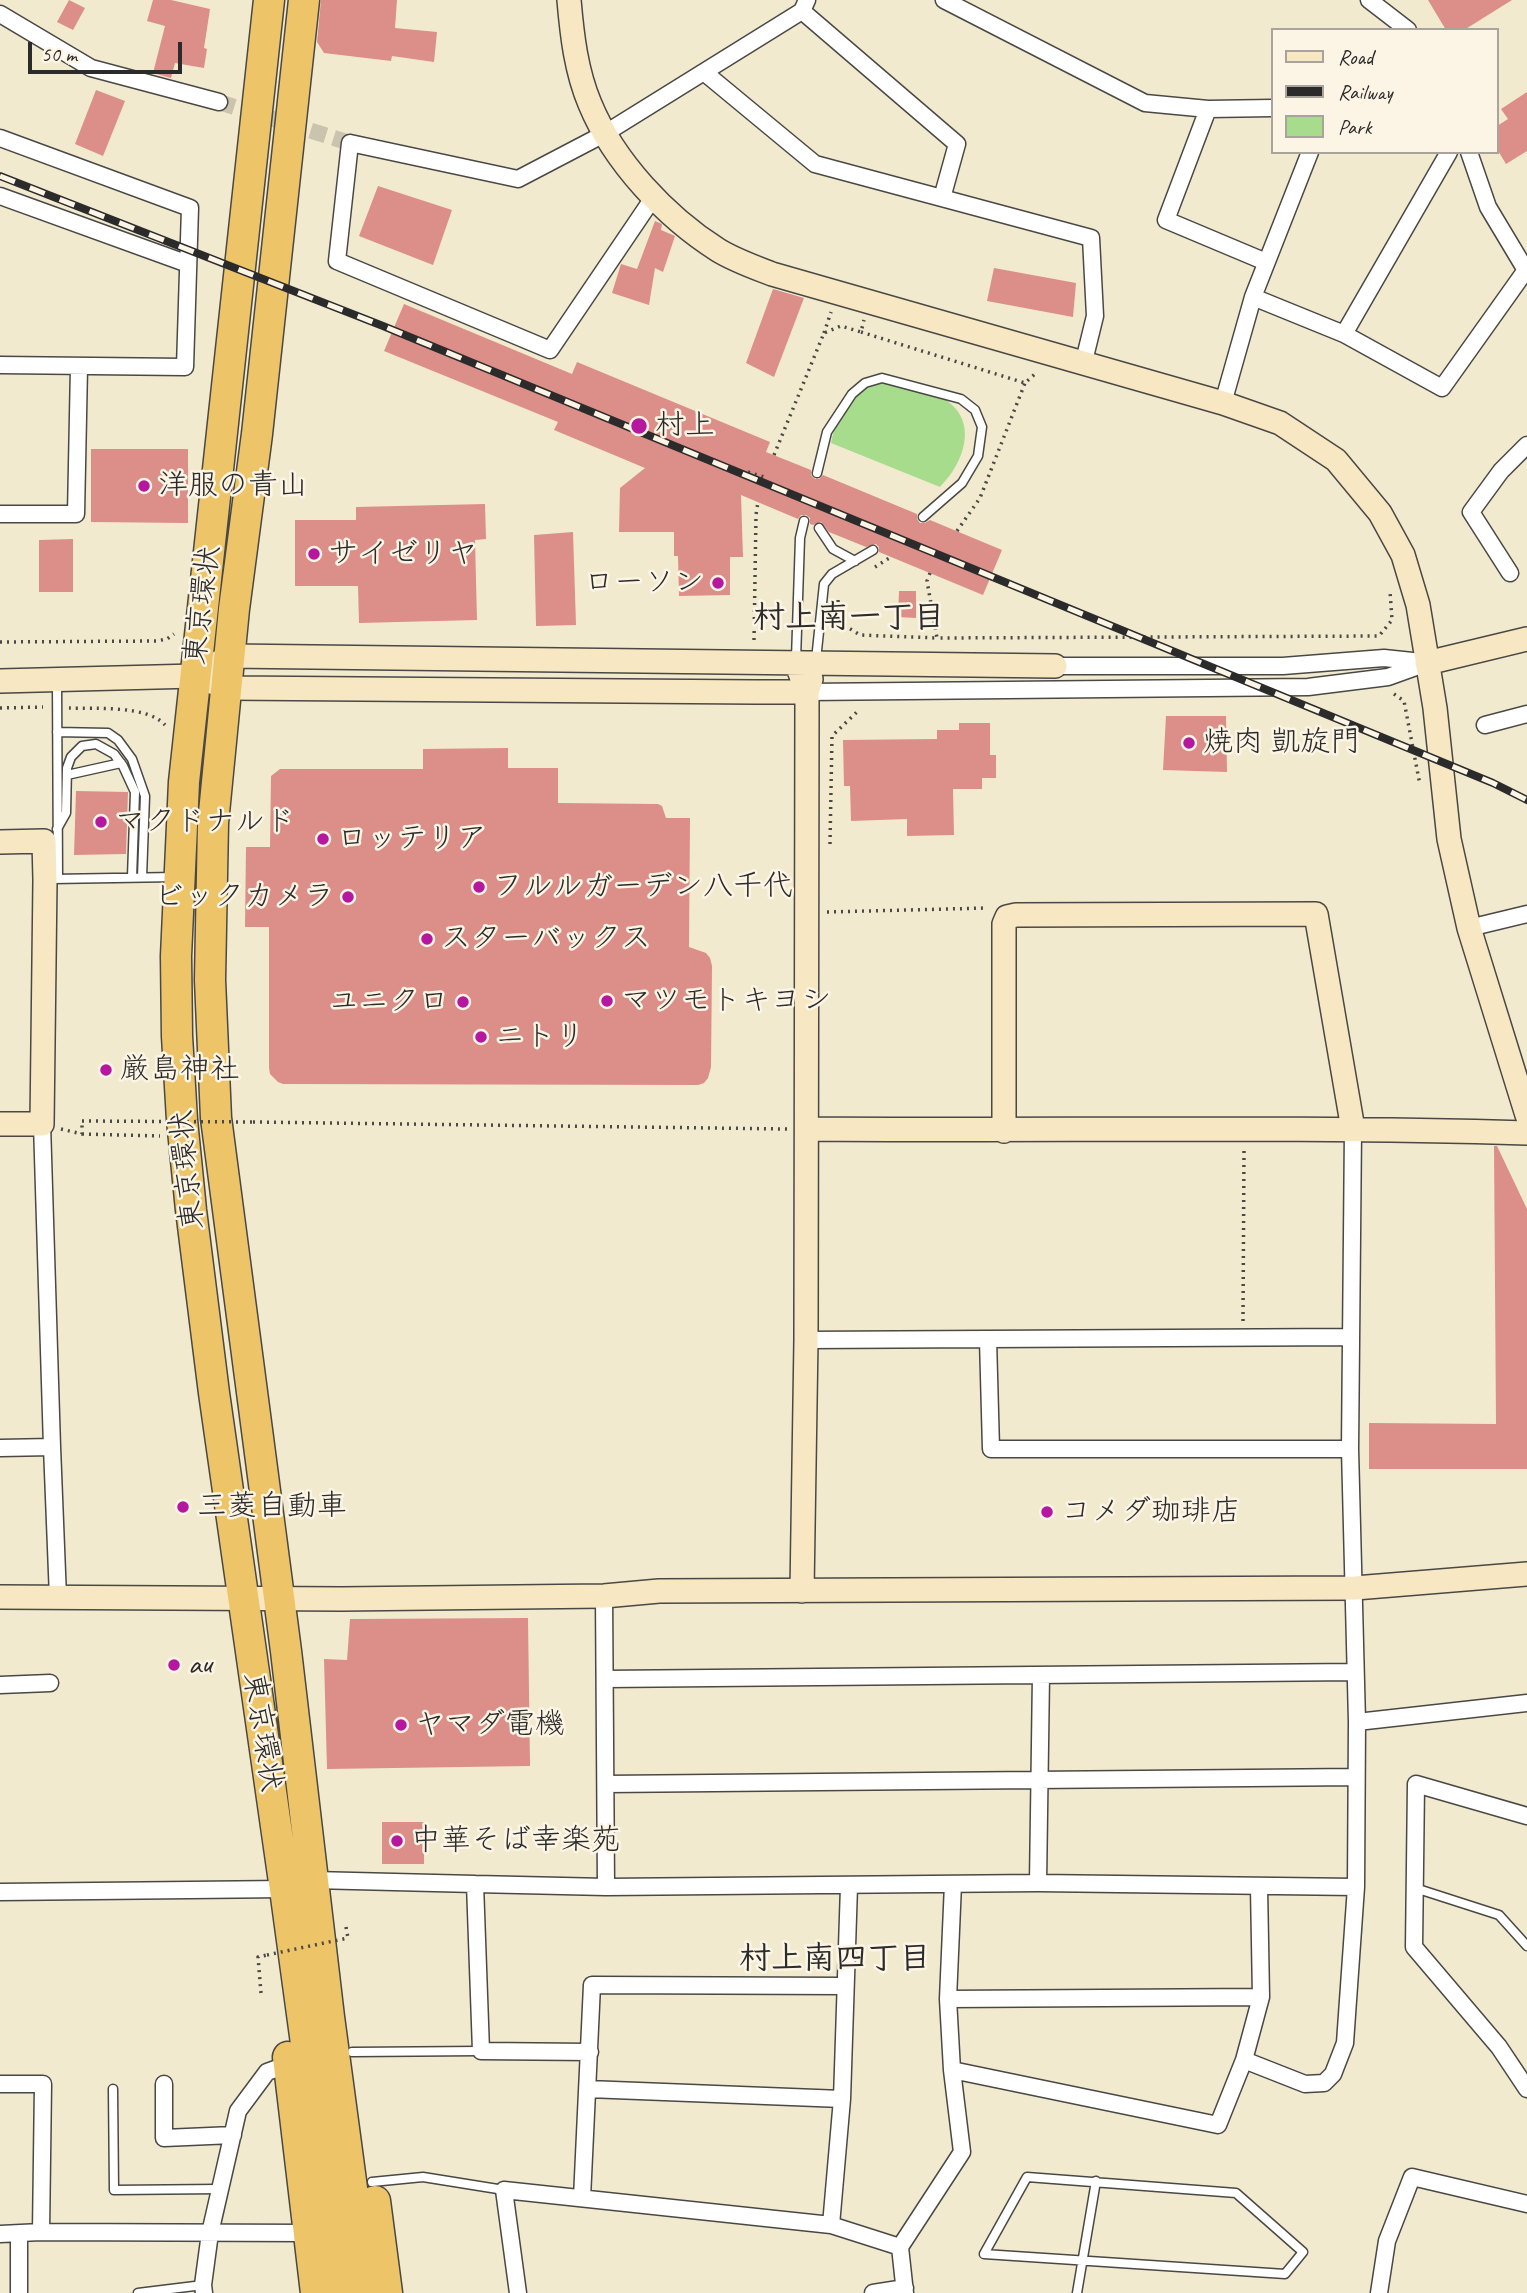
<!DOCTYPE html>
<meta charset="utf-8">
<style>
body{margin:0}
#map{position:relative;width:1527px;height:2293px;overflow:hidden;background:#f2eacf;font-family:Caveat,sans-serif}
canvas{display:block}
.legend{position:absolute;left:1271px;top:28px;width:228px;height:126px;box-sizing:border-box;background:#fcf5e5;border:2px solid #a8a49b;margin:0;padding:9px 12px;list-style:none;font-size:21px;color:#2b2b2b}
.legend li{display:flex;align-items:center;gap:14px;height:35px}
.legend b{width:35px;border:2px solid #a8a49b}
.scale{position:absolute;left:28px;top:42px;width:154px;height:32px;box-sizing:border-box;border:4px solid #2b2b2b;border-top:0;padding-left:9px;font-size:21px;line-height:24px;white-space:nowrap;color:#2b2b2b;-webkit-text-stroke:5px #fcf5e5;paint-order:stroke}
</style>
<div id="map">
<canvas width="1527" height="2293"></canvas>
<ul class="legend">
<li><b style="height:9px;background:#f8e7c3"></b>Road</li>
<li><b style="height:9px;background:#2b2b2b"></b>Railway</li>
<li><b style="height:19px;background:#a6dc8c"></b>Park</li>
</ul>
<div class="scale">50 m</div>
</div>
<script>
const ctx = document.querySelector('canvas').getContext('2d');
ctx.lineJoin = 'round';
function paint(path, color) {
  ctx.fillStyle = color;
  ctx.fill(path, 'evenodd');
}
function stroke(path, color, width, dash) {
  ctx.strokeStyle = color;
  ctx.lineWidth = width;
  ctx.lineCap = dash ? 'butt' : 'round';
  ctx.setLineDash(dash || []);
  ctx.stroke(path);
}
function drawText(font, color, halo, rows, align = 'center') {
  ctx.font = font + ' Caveat,"Klee One",sans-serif';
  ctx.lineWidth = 5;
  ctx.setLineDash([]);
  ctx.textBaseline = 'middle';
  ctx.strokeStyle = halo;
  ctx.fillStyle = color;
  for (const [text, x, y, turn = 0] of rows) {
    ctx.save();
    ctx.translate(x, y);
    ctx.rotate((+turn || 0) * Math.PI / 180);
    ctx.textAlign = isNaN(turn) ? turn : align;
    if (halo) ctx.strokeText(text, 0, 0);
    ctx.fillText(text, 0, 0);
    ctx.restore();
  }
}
const green = new Path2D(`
 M886 383C904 387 928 389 944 399 979 420 965 462 940 487L831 443C837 413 853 386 886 383Z`);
const building = new Path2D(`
 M69 0 85 8 73 30 57 22Z
 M153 0H171L210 9 204 48 207 49 204 68 175 63 171 78 153 73 165 26 147 21Z
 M321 0H397L395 28 437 32 434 62 392 56 391 61 324 53 317 42Z
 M1428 0H1512L1464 30H1446Z
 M96 90 125 101 103 156 75 144Z
 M1527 92V151L1506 164 1497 149V126L1508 119 1501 109Z
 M378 186 452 210 433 265 359 236Z
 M655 221 662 224 661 230 675 236 663 272 655 268 649 305 612 293 621 264 637 269Z
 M994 268 1076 283 1073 317 987 301Z
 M773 289 804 298 774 377 746 363Z
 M404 304 572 374 577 362 770 442 766 452 811 470V475L815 479H819L823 475 917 514V519L920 523H925L930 520 1002 550 983 595 879 552V547L876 544 866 547 829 532 821 522 813 525 810 524V518L806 515H801L798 519 741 495 743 557H730V595L679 596 678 556H674V532H619L620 488 645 468 554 430 558 422 384 351Z
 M91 449H188V523L91 522Z
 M485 504 486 539 475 540 477 620 359 623 358 586H295V520H356V507Z
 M573 532 576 625 536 626 534 535Z
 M73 539V592H39V540Z
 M899 591H916V618L898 617Z
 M1166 716H1226L1227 772 1163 770Z
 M959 723H990V755H996V778H982V789H953L954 835 907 836V819L851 821 850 786H844L843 740 937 739V730H959Z
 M508 748V768H558V803L658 804 662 806 666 818H690L689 947 706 953 710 958 712 966 711 1067 708 1078 704 1083 698 1085 283 1084 278 1082 270 1074 269 1068V927H245L246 847H270L271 776 280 769H423V749Z
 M76 791 128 792 126 854 74 855Z
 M1494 1146H1497L1527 1209V1469H1369V1423L1496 1424Z
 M528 1618 530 1766 327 1769 324 1659 347 1660 350 1619Z
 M382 1822H424V1864H382Z`);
const streetTunnel = new Path2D(`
 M219 102 350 143`);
const path = new Path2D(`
 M861 332 1025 383 1036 373
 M824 333 831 312
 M774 455 824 333 841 326 861 332 864 320
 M748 472 764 477
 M957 531 980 498 1025 383
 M875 567 891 557
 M930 573 927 581 937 638 1379 636 1392 620 1390 591
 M838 600 839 622 860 635 937 638
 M754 640 756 515 758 502
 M0 642 156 641 167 639 174 634
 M1394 694 1404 701 1420 785
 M0 708 43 707
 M69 708C94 709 148 705 165 725
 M830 844 832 736 860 709
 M827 912 987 908
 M253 1122 787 1129
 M61 1129 82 1134V1121
 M82 1134 160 1136
 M1243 1321 1244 1151
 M346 1927 348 1938
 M261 1993 258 1957 267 1955`);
const lane = new Path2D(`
 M817 473 827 432 852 394 865 383 882 378 961 399 975 410 982 427 978 456 962 483 923 517
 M819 528 833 549 855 561
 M796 659 800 538 804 521
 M816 660 824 584 832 574 873 550
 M57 682 58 878
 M57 732 108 733 118 740 132 759 145 796 142 877
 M67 775 121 763
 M57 829 66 813 67 768 71 757 82 746 96 744 114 754 123 766 135 792 132 877
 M52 879 176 877
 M1415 1888 1499 1915 1527 1946
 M352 2052 481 2051
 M113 2089 114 2190 220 2189
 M1027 2177 1236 2193 1303 2252 1285 2274 984 2254Z
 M372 2182 423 2177 504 2190
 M138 2293 203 2285
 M1077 2293 1096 2181`);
const street = new Path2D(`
 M944 0 1145 103 1208 109 1273 108
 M1369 0 1408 30
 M802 11 957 144 942 198
 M0 14 91 68 219 102
 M705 73 815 164 1091 238 1095 316 1083 365
 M1208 109 1166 220 1266 262
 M0 138 190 208 185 367 0 365
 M1469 152 1488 207 1527 272
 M0 196 188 264
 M653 198 550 350 337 261 350 143 518 179 604 134 802 11 807 0
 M1253 297 1344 334 1442 388 1526 270
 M1344 334 1449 152
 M1223 403 1253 297 1310 152
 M0 514H76L79 367
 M1510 573 1471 512 1501 471 1527 445
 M1055 666H1283L1384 658 1422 662
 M807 692 1308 687 1388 677 1427 663
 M1485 725 1527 714
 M1469 928 1527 914
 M988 1339 991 1449H1350
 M806 1340 1351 1337
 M52 1447 58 1598
 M0 1448 52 1447 42 1124
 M604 1596 606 1887
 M605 1679 1355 1672
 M0 1685 50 1683
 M1357 1722 1527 1703
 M606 1784 1356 1777
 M1527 1816 1416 1784 1414 1947 1499 2047 1527 2089
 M313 1880 475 1884
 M1038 1883 1041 1675
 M0 1892 285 1889
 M948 1999 1261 1997
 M590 2052 481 2051 475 1884 606 1887 1038 1883 1356 1887
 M1244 2060 1305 2084 1324 2083 1333 2074 1345 2043 1356 1887 1357 1722 1350 1449 1353 1129
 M952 2070 1218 2125 1244 2060 1261 1997 1259 1887
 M0 2084H43L41 2232
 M164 2084V2138L233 2135
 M588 2089 842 2099
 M582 2198 592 1985 845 1986
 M831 2225 842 2099 849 1886
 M0 2234 41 2232 308 2233
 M19 2293V2234
 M204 2293 203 2285 210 2233 238 2111 267 2072 289 2064
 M518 2293 504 2190 831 2225 900 2247
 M873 2293 905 2288
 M905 2293 900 2247 962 2152 952 2070 948 1999 953 1884
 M1379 2293 1387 2241 1412 2177 1527 2204`);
const secondary = new Path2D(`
 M569 0C572 35 576 71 590 104 614 162 666 217 718 250 734 260 754 267 772 274L1223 403 1280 423 1336 460 1380 513 1403 555 1418 605 1435 708 1449 839 1469 928 1527 1115
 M796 662 807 692 806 1340 802 1591
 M1427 663 1527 639
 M195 676 230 656 1055 666
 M0 681 195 676 228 688 756 692H807L811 679
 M0 842 44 841 45 880 42 1124H0
 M807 1129C1047 1131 1287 1126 1527 1133
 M1004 1131V924L1007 917 1016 915 1316 914 1353 1129
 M0 1597 342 1599 604 1596 659 1591 1355 1588 1527 1574`);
const highway = new Path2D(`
 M269 0 184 782 176 956 177 1036 182 1120 191 1210 214 1393 285 1889 340 2293
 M304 0 257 434 234 609 213 823 210 980 216 1118 286 1651 329 2017 366 2293
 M288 2057 316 2293
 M375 2201 387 2293`);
const rail = new Path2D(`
 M0 176 383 326 1493 783 1527 800`);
const pathBridge = new Path2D(`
 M82 1121 253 1122
 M267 1955 348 1938`);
const markers = [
 [639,426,9,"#b5179e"],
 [144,486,7,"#b5179e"],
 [314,554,7,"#b5179e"],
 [718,583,7,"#b5179e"],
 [1189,743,7,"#b5179e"],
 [101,822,7,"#b5179e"],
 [323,839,7,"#b5179e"],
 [479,887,7,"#b5179e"],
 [348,897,7,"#b5179e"],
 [427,939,7,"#b5179e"],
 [607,1001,7,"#b5179e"],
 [463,1002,7,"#b5179e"],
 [481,1037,7,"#b5179e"],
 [106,1070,7,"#b5179e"],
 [183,1507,7,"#b5179e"],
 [1047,1512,7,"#b5179e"],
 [174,1665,7,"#b5179e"],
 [401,1725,7,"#b5179e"],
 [397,1841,7,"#b5179e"]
];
const poiNames = [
 ["村上",655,426],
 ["洋服の青山",158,486],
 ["サイゼリヤ",328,554],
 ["ローソン",704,583,"right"],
 ["焼肉 凱旋門",1203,743],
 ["マクドナルド",115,822],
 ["ロッテリア",337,839],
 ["フルルガーデン八千代",493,887],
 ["ビックカメラ",334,897,"right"],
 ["スターバックス",441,939],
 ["マツモトキヨシ",621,1001],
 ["ユニクロ",449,1002,"right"],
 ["ニトリ",495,1037],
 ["厳島神社",120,1070],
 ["三菱自動車",197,1507],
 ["コメダ珈琲店",1061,1512],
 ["au",188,1665],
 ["ヤマダ電機",415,1725],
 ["中華そば幸楽苑",411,1841]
];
const streetNames = [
 ["東京環状",203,605,-83],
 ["東京環状",188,1170,-96],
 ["東京環状",262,1732,81]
];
const neighbourhoodNames = [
 ["村上南一丁目",849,619],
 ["村上南四丁目",835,1960]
];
paint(green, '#a6dc8c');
paint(building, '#dc8e88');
stroke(streetTunnel, '#cac4ae', 16, [16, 8]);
stroke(lane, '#494844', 11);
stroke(street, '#494844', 19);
stroke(secondary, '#494844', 26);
stroke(highway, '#494844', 33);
stroke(path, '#494844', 3.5, [2, 5]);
stroke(lane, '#fff', 8);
stroke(street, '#fff', 16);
stroke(secondary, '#f8e7c3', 23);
stroke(highway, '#eec469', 30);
stroke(rail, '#2b2b2b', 8);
stroke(rail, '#fcf5e5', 5, [16]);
stroke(pathBridge, '#494844', 3.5, [2, 5]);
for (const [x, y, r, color] of markers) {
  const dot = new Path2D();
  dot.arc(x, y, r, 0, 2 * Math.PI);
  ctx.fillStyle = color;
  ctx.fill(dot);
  stroke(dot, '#fcf5e5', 2.5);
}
drawText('30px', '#2b2b2b', '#fcf5e5', poiNames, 'left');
drawText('30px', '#2b2b2b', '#fcf5e5', streetNames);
drawText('bold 32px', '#2b2b2b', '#fcf5e5', neighbourhoodNames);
</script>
